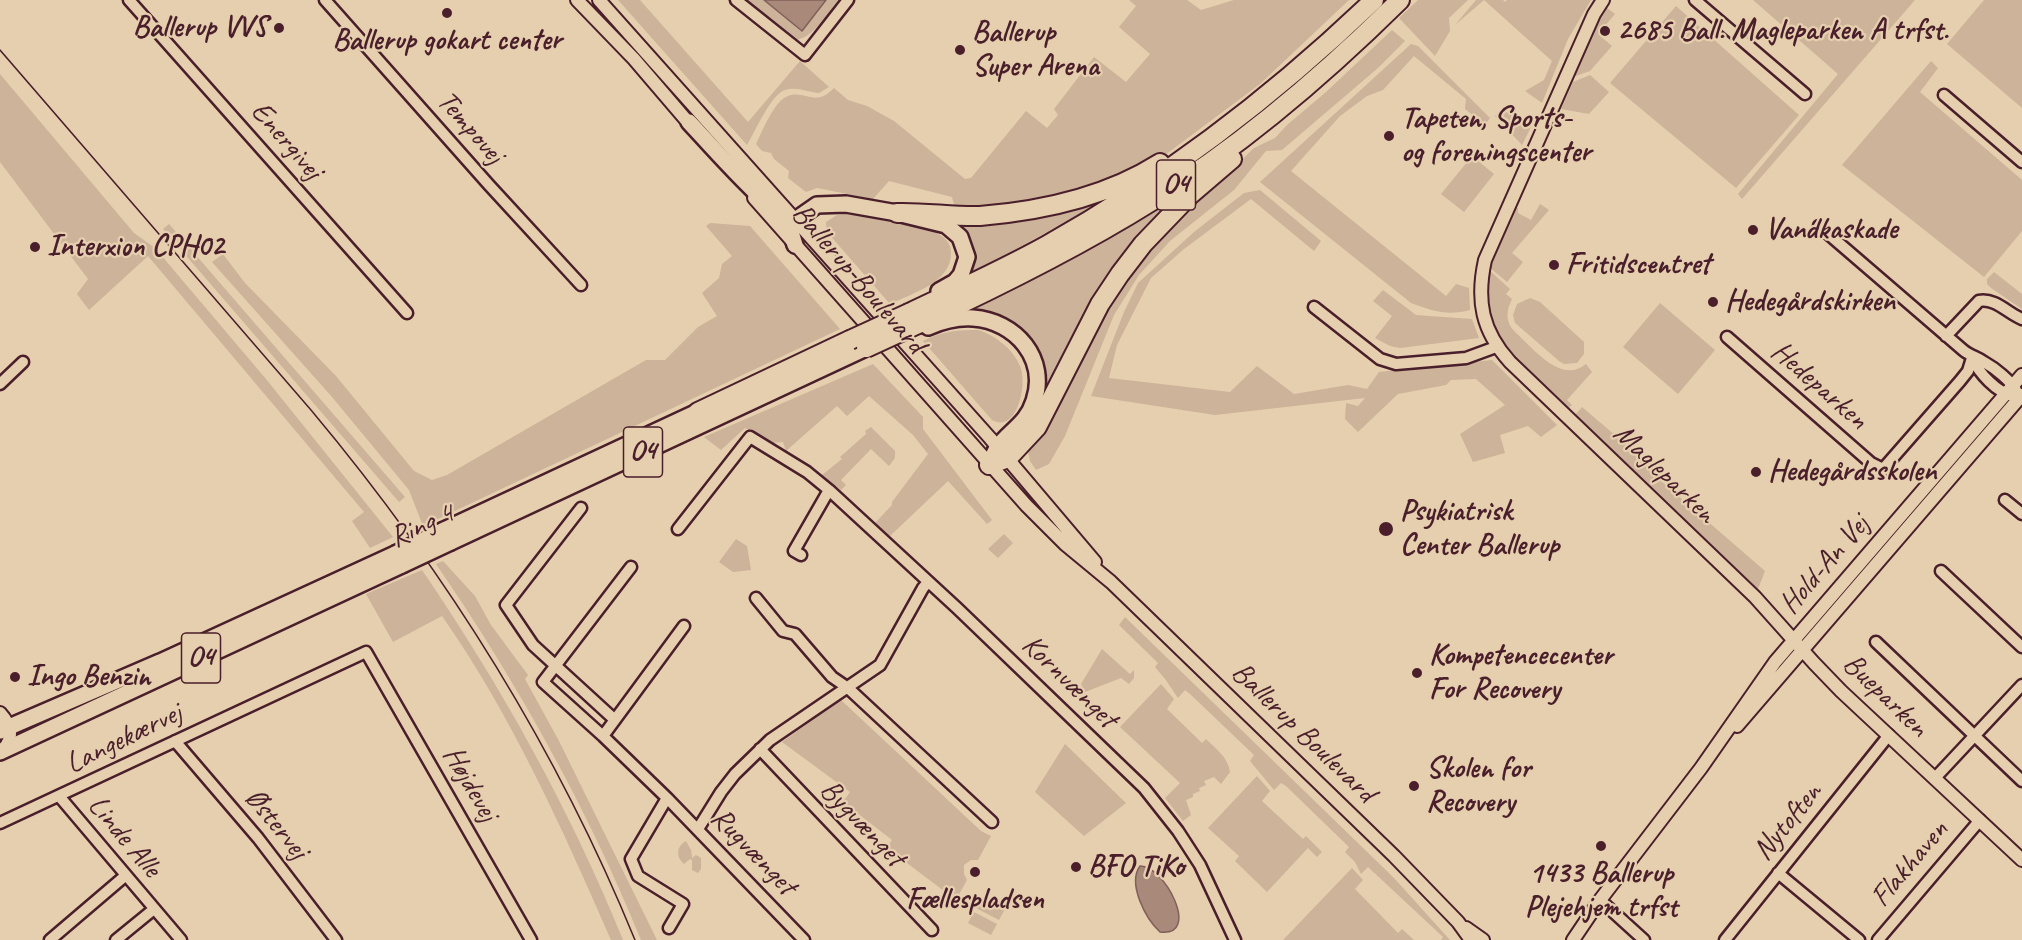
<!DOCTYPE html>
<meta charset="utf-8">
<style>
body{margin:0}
canvas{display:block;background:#e5cfae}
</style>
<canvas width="2022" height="940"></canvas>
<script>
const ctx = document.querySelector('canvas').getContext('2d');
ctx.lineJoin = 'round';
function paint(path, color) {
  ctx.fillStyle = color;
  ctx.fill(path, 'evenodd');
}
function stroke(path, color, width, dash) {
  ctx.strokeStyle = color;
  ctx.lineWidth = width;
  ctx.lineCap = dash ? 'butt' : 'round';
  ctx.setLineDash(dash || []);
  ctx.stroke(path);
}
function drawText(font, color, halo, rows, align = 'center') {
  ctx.font = font + ' Caveat,sans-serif';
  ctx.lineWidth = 4.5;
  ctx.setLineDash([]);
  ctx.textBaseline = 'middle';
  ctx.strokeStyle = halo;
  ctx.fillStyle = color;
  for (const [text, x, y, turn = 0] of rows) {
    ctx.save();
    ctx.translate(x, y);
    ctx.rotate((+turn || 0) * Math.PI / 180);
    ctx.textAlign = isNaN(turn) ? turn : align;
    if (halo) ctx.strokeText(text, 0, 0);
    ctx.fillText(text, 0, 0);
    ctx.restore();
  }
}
const green = new Path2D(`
 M618 0H640L748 122 800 61 829 87 819 93C809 92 795 86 785 90 771 94 755 132 747 145Z
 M746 0H764L802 31 826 0H838C827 14 814 37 796 40Z
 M1129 0H1187L1201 10 1234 0H1349L1260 84 1161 158 1124 174 1042 203 956 211 952 197 889 181 873 199 817 188 806 192 788 178 789 171 774 159 771 153 762 151 756 144C762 132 774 102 786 97 804 88 814 109 834 88L848 100 867 106 894 121 965 179 971 178 1026 111 1047 128 1058 115 1054 109 1094 57 1126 82 1150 54 1119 27 1136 6Z
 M1418 0H1468L1449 18 1450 31 1435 56 1399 18Z
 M1476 0H1503L1505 2 1507 0H1591L1568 39 1542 103 1525 91 1544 80 1552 61 1484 0 1455 25Z
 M1753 0H1915L1742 199 1738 194 1838 74Z
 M1984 0H2022V108L1947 44Z
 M1676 6 1799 115 1736 188 1610 83Z
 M1607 8 1615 14 1598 34 1612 46 1590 71 1570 78 1605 9Z
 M1392 30 1405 41 1378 68 1282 150 1266 151 1234 190 1170 241 1139 275 1114 315 1065 436 1049 464 1036 470 1030 461 1028 452 1051 415 1132 265 1254 148 1275 138 1287 125 1326 92Z
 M1411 44 1418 46 1490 118 1485 125 1465 109 1466 99 1414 56 1383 90 1367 96 1340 116 1291 171 1446 296 1456 284 1469 288 1470 310C1448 316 1432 311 1411 303L1260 182Z
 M1931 61 1938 68 1920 92 2022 180V231L1984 277 1842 165Z
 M0 74 134 233 155 248 266 379 393 537 370 548 352 521 364 512 148 256 89 310 77 294 88 279 0 162Z
 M1590 75 1609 92 1589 114 1561 109 1573 82Z
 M1502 110 1532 125 1522 145 1495 116Z
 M1472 156 1494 174 1464 212 1441 194Z
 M1122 190 968 276C971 262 975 246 965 234 960 228 957 225 955 218Z
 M1260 190 1321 241 1314 251 1251 199 1184 249 1151 278 1117 345 1109 378 1230 392 1257 366 1294 394 1348 385 1367 389 1379 372 1492 360 1557 425 1541 437 1528 426 1500 435 1505 453 1473 462 1460 434 1505 405 1476 379 1451 380 1446 385 1398 394 1358 432 1345 419 1346 403 1358 406 1365 398 1215 415 1091 396 1124 312 1138 283 1194 232 1244 193Z
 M1184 191 1033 418 1031 344 970 315 968 310C1043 278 1116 236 1184 191Z
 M1540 204 1549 210 1512 253 1523 262 1507 282 1489 267 1515 207 1518 208V213L1531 220Z
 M851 214 931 230C941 235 951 240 951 253 952 282 911 294 890 304L827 232 826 222 837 215Z
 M710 223 750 226 840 329 423 526 409 490 332 397 212 262 223 254 245 283 336 376 414 471 432 480 447 475 646 360H665L698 327 717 316 702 293 719 278 722 264 732 256 706 226Z
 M169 224 405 497 399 502 163 229Z
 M1489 270 1510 289 1506 294 1512 299C1506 311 1505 322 1515 332 1533 348 1561 385 1586 364L1592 372 1567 400 1572 405 1569 408H1566C1520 364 1480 341 1489 270Z
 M1994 272 2022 294V309L1991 288 1987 284V279Z
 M1383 290 1416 315 1472 319 1479 338 1400 348 1390 346 1375 338 1392 316 1373 301Z
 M1530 298 1540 302 1584 342V354L1577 363 1564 364 1559 361 1515 323 1513 315 1517 304Z
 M1660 303 1715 350 1678 394 1623 347Z
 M979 330C997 337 1012 348 1020 366 1028 384 1017 434 992 420L923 341C942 331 958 330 979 330Z
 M873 364 923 417V429L992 520 987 524 948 481 890 536 875 523 892 505V502L928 454 913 435 869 396 847 416 837 406 786 451 783 442 771 443 745 428 721 450 704 437Z
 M1582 407 1649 464 1646 468 1765 571 1758 589 1575 415Z
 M871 427 895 451V458L889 466 871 449 841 480 846 485 841 490 822 475 842 459 840 457 866 434 865 431Z
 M1004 534 1013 543 998 558 988 549Z
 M736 539 747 546 751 570 733 572 719 562Z
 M443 561 475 596 491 625 528 675 525 679 559 741 657 940H641C587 807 517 682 436 564Z
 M422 570C501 686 570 809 623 940H611C562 828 512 716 442 616L393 642 366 594Z
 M1125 617 1394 878 1450 940H1441L1443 937 1368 867 1361 874 1355 862 1345 852 1349 847 1286 786 1281 783 1274 790 1250 761 1254 755 1190 694 1185 690 1178 698 1165 679 1155 667 1158 663 1119 625Z
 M1102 649 1130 674 1134 670V678L1129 684 1121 678 1085 692 1081 684Z
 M1161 684 1174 699 1167 709 1202 743 1206 739C1216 749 1228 757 1230 772L1221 784 1214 777 1204 781 1206 785 1199 788 1200 791 1193 794V797L1186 800 1191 815 1183 821 1165 798 1180 783 1120 727Z
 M841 700 981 831 991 836 978 860H971L964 865V874L967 880 956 900 887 848 892 840 843 802 850 792 782 742Z
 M1065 744 1126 803 1084 836 1035 792Z
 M1257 776 1270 791 1262 801 1303 839 1306 836 1322 852 1317 857 1308 848 1267 892 1235 861 1239 856 1208 828Z
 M686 841 691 850 692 858 696 855 701 858V869L698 873 692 870V860L690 859 684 864C675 856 677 846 686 841Z
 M1352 868 1363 880 1355 889 1398 933 1402 929 1414 940H1283Z
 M982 897 1005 909 999 920 976 908Z
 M974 912 997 924 991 935 968 923Z`);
const water = new Path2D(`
 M764 0H826L802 31Z
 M1140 866C1164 865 1202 937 1160 932 1146 919 1127 884 1140 866Z`);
const minor = new Path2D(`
 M129 0 407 313
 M325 0 489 185 581 285
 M736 0 805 55 848 0
 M1695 0 1805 94
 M1944 95 2022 162
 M1819 226 1963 350C1970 356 1977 357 1984 362 1995 368 2011 381 2017 392
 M1314 307 1380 359 1396 364 1466 358 1496 347
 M1946 336 1979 301C1996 298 2007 313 2022 319
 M1727 337 1871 463 1883 469 1960 381 1968 371 1972 358
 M1972 358C1979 373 1996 392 2013 396
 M0 384 23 362
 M2005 500 2022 514
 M581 508 506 605 533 645 615 720
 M678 529 750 437 807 472 829 490 957 608 1144 788 1178 831 1200 865 1235 940
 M801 555 794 551 829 490
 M631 567 543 682 603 736 667 798 804 940
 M1941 571 2022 647
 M756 598 783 631 795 634 832 677 848 688 992 822
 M1876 642 2022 781
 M603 736 684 626
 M175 741 258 838 336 940
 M760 749 932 930
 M1935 778 2022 685
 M59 796 181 940
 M667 798 631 859 638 876 683 904 669 928
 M0 823 366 652 531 940
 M698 829 721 792 735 774 770 740 880 665 923 588 928 582
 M1778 873 1859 940
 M1600 900 1644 940
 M50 940 125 876
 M116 940 154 909
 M1725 940 1889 735
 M1878 940 1980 820`);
const tertiary = new Path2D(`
 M577 0 634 59 693 128
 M599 0 990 438 1095 562
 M1603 0 1594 14 1485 260C1476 301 1482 331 1510 362L1755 597 1814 663 1841 691 2022 860
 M754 198 1026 505 1065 544 1111 582 1394 856 1458 922 1471 940
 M0 713C11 725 15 740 1 751
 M1737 726 2022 395
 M1466 928 1483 940
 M1573 940 1600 900 1701 768 1775 662 2022 375`);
const primary = new Path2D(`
 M689 122C708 142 779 224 801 225
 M795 245 791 232 794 221 817 205 846 204 897 213 946 225 960 237 967 257 961 275 955 282 939 291
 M928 327C942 321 958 317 973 318 1016 321 1048 359 1034 401 1027 424 1009 431 997 448 994 453 992 459 989 465
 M444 530 708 407
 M451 542 866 348
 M0 731 160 662 395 554
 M0 752 402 565`);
const motorway = new Path2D(`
 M897 213C924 212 954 217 980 216 1041 211 1108 196 1160 163
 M909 313C955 291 1002 270 1047 245 1167 178 1275 95 1374 0
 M918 324C998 287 1077 248 1152 201 1243 145 1324 75 1400 0
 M698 412 850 340
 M989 465 1008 458 1037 427 1100 304 1120 274 1143 244 1190 195 1232 159`);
const tram = new Path2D(`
 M0 50 311 410C445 570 556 747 635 940`);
const primaryBridge = new Path2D(`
 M395 554 444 530
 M402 565 451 542`);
const motorwayBridge = new Path2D(`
 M850 340 909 313
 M866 348 918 324`);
const markers = [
 [447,13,6,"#4a1f2b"],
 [279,28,6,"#4a1f2b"],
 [1605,31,6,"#4a1f2b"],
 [960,50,6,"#4a1f2b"],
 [1389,136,6,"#4a1f2b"],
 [1753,230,6,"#4a1f2b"],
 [35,247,6,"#4a1f2b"],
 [1554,265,6,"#4a1f2b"],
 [1713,302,6,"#4a1f2b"],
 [1756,472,6,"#4a1f2b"],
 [1386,529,8,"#4a1f2b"],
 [1417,673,6,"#4a1f2b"],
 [15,677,6,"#4a1f2b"],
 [1414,786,6,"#4a1f2b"],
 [1601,846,6,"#4a1f2b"],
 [1076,867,6,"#4a1f2b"],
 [975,872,6,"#4a1f2b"]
];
const shields = [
 [1176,185,39],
 [643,452,39],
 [201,658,39]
];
const shieldNames = [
 ["O4",1176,185],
 ["O4",643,452],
 ["O4",201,658]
];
const poiNames = [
 ["Ballerup VVS",267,28,"right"],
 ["2685 Ball. Magleparken A trfst.",1617,31],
 ["Ballerup",972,33],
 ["Super Arena",972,67],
 ["Ballerup gokart center",447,41,"center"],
 ["Tapeten, Sports-",1401,119],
 ["og foreningscenter",1401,153],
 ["Vandkaskade",1765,230],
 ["Interxion CPH02",47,247],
 ["Fritidscentret",1566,265],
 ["Hedegårdskirken",1725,302],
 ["Hedegårdsskolen",1768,472],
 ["Psykiatrisk",1400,512],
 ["Center Ballerup",1400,546],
 ["Kompetencecenter",1429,656],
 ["For Recovery",1429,690],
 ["Ingo Benzin",27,677],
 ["Skolen for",1426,769],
 ["Recovery",1426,803],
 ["BFO TiKo",1088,867],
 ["1433 Ballerup",1601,874,"center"],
 ["Plejehjem trfst",1601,908,"center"],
 ["Fællespladsen",975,900,"center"]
];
const streetNames = [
 ["Tempovej",470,128,49],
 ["Energivej",286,141,49],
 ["Ballerup Boulevard",858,279,49],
 ["Hedeparken",1819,386,41],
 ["Magleparken",1664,474,44],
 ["Ring 4",422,526,-25],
 ["Hold-An Vej",1825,565,-49],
 ["Kornvænget",1069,682,44],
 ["Bueparken",1885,696,44],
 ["Ballerup Boulevard",1303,733,44],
 ["Langekærvej",124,739,-26],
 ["Højdevej",470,784,60],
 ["Nytoften",1788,822,-51],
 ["Østervej",276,824,51],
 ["Bygvænget",862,824,46],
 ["Linde Alle",124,837,50],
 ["Rugvænget",753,852,46],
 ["Flakhaven",1910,864,-50]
];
paint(green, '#ccb399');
paint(water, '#a8897a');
stroke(water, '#825f5a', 1.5);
stroke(minor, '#4a1f2b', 15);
stroke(tertiary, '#4a1f2b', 16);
stroke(primary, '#4a1f2b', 20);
stroke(motorway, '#4a1f2b', 22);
stroke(minor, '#e5cfae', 10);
stroke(tertiary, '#e5cfae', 12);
stroke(primary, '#e5cfae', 15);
stroke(motorway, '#e5cfae', 18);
stroke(tram, '#4a1f2b', 1.5);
stroke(primaryBridge, '#4a1f2b', 20, []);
stroke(motorwayBridge, '#4a1f2b', 22, []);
stroke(primaryBridge, '#e5cfae', 15);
stroke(motorwayBridge, '#e5cfae', 18);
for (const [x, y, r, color] of markers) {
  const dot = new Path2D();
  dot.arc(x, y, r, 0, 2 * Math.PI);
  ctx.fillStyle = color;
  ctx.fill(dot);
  stroke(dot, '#e5cfae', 2);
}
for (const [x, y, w] of shields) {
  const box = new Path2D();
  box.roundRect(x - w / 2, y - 25, w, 50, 4.5);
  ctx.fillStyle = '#e5cfae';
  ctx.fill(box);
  stroke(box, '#4a1f2b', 1.5);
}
drawText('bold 28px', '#4a1f2b', null, shieldNames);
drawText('bold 30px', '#4a1f2b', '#e5cfae', poiNames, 'left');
drawText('30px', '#4a1f2b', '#e5cfae', streetNames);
</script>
